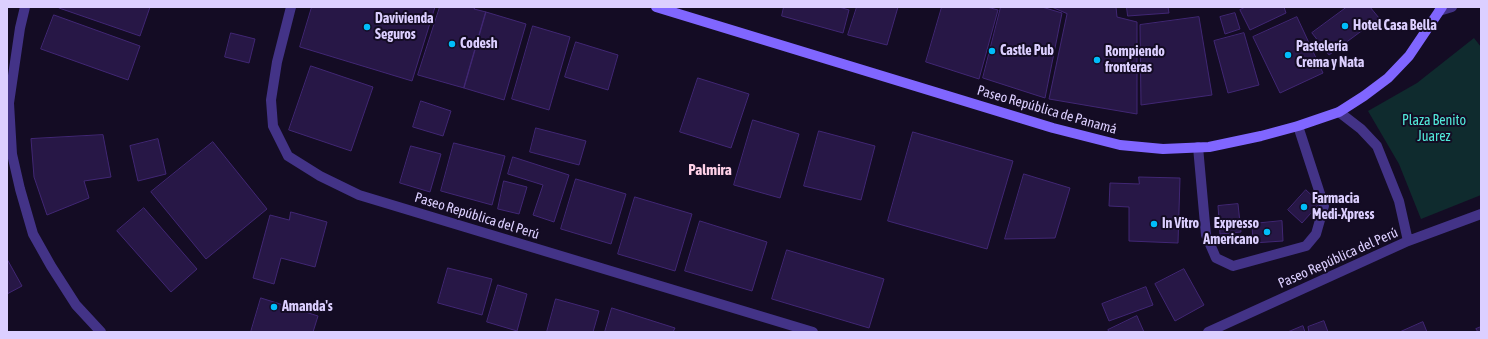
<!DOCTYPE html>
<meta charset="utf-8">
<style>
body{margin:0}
#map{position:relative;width:1488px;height:339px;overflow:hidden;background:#140c24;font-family:"Asap Condensed",sans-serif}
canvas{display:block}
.frame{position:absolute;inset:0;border:8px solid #dccfff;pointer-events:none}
</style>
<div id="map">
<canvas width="1488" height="339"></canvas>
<div class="frame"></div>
</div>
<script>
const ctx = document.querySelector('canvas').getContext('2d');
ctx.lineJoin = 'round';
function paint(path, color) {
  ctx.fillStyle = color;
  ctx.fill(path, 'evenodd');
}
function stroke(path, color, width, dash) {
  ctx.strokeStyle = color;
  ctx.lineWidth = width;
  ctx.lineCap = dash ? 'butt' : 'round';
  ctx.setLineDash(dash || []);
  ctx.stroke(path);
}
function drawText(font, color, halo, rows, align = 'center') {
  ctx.font = font + ' "Asap Condensed",sans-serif';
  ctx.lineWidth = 4;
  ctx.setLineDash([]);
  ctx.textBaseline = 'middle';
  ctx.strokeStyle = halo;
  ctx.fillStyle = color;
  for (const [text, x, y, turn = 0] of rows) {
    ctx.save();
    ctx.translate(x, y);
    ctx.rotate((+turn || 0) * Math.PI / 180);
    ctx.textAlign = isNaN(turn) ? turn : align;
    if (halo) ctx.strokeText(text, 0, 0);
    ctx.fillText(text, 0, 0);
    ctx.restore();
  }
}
const green = new Path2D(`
 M1474 38 1481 47V195L1421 219 1399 164 1368 111 1417 83Z`);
const building = new Path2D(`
 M59 7H150L140 36 59 8Z
 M312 7H435L412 81 300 47Z
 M440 7H475L474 9 486 12 464 88 418 75Z
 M784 7H839L849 10 843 33 782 16Z
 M857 7H898L887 45 848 35Z
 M942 7H987L998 10 979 79 926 62Z
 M1001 7H1042L1062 13 1045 98 983 78Z
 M1052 7H1116L1117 17 1137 22V114L1049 99 1067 14Z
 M1127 7H1168L1169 13 1128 16Z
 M1246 7H1284L1286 13 1250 30 1240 10Z
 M1347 7H1370L1379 18 1329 55 1312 33Z
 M486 12 526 24 504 100 464 88Z
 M1235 13 1240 29 1225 34 1220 17Z
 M54 15 140 46 128 80 41 49Z
 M1199 17 1212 95 1141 105 1140 25Z
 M1297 17 1323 73 1280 93 1253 37Z
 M533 26 570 37 549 110 512 99Z
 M231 33 255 39 249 63 225 57Z
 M1244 33 1259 85 1228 93 1214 41Z
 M576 42 618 55 608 90 565 77Z
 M311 66 373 87 351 151 289 130Z
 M698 78 749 94 731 148 680 132Z
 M421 101 451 111 443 136 413 127Z
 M753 120 799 134 780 198 734 185Z
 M536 128 586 141 579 165 530 152Z
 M819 131 875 146 861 200 804 186Z
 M913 132 1013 161 987 249 888 221Z
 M103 135 111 177 84 181 89 198 47 215 34 177 31 139Z
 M158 139 166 174 138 181 130 146Z
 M213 142 267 209 206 259 151 192Z
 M454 143 505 156 492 205 441 191Z
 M411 146 441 154 430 192 400 183Z
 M513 157 569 175 554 222 533 215 543 185 508 174Z
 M1024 174 1070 188 1055 238 1005 239Z
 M1139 177 1180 178 1178 243 1129 241V207L1109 206 1110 183 1139 184Z
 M576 179 626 194 611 244 561 229Z
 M504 181 527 187 519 214 498 209Z
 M1306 190 1320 203 1302 223 1288 210Z
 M635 197 692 214 675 271 618 254Z
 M1238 204 1241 232 1220 234 1218 206Z
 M144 208 197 269 171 292 117 231Z
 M291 212 327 222 315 267 281 258 274 284 253 278 270 215 289 220Z
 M700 221 767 242 752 291 685 271Z
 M1282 221 1283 241 1253 243 1252 224Z
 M787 250 884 279 869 328 772 299Z
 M7 259 22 286 7 294Z
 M448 268 492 279 482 315 438 303Z
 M1184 269 1204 305 1175 321 1155 284Z
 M498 285 527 294 517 331 487 322Z
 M1146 287 1153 305 1109 321 1102 304Z
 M261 298 318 316 313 332H251Z
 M556 299 599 311 593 332H547Z
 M612 308 675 328 673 332H605Z
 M1137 316 1144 332H1109L1108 330Z
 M1324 321 1328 332H1309L1308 327Z
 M1423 322 1427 332H1400Z
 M1303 326 1305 332H1288Z
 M1481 327V332H1478L1476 329Z`);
const lane = new Path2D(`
 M1198 147 1206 235 1216 258 1233 266 1306 246 1316 234 1324 206 1298 126`);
const street = new Path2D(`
 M25 7 20 28 9 103 12 154 20 189 33 234 51 266 76 305 101 332
 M291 7 277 62 271 100 273 126 288 156 320 176 359 195 813 332
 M1439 11 1452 7
 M1339 112 1361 129 1377 146 1399 201 1408 241
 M1208 332 1408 241 1481 214`);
const secondary = new Path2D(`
 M656 7 1053 128 1120 145 1163 149 1209 147 1261 136 1298 126 1339 112 1364 96 1388 78 1409 56 1442 7`);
const markers = [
 [1345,26,4,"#00bdfa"],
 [367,27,4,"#00bdfa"],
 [452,44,4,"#00bdfa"],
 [992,51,4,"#00bdfa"],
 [1288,55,4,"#00bdfa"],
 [1097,60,4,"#00bdfa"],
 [1304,207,4,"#00bdfa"],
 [1154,224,4,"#00bdfa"],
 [1267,232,4,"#00bdfa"],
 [274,307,4,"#00bdfa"]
];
const poiNames = [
 ["Davivienda",375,19],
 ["Seguros",375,35],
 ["Hotel Casa Bella",1353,26],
 ["Codesh",460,44],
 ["Pastelería",1296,47],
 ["Crema y Nata",1296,63],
 ["Castle Pub",1000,51],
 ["Rompiendo",1105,52],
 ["fronteras",1105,68],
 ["Farmacia",1312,199],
 ["Medi-Xpress",1312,215],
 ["In Vitro",1162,224],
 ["Expresso",1259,224,"right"],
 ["Americano",1259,240,"right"],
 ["Amanda's",282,307]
];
const streetNames = [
 ["Paseo República de Panamá",1047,110,16],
 ["Paseo República del Perú",477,216,17],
 ["Paseo República del Perú",1338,258,-24]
];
const parkNames = [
 ["Plaza Benito",1434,121],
 ["Juarez",1434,137]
];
const neighbourhoodNames = [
 ["Palmira",710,170]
];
paint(green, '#0f2b2e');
paint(building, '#271746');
stroke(building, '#412774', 1);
stroke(lane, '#433387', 10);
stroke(street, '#433387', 10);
stroke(secondary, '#8066ff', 10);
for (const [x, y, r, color] of markers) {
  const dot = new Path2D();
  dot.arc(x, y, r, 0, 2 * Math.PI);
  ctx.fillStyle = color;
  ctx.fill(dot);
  stroke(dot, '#140c24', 1.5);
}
drawText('bold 14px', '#dccfff', '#140c24', poiNames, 'left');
drawText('14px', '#dccfff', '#140c24', streetNames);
drawText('14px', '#51e9d9', '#140c24', parkNames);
drawText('bold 15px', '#ffd1e8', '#140c24', neighbourhoodNames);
</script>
